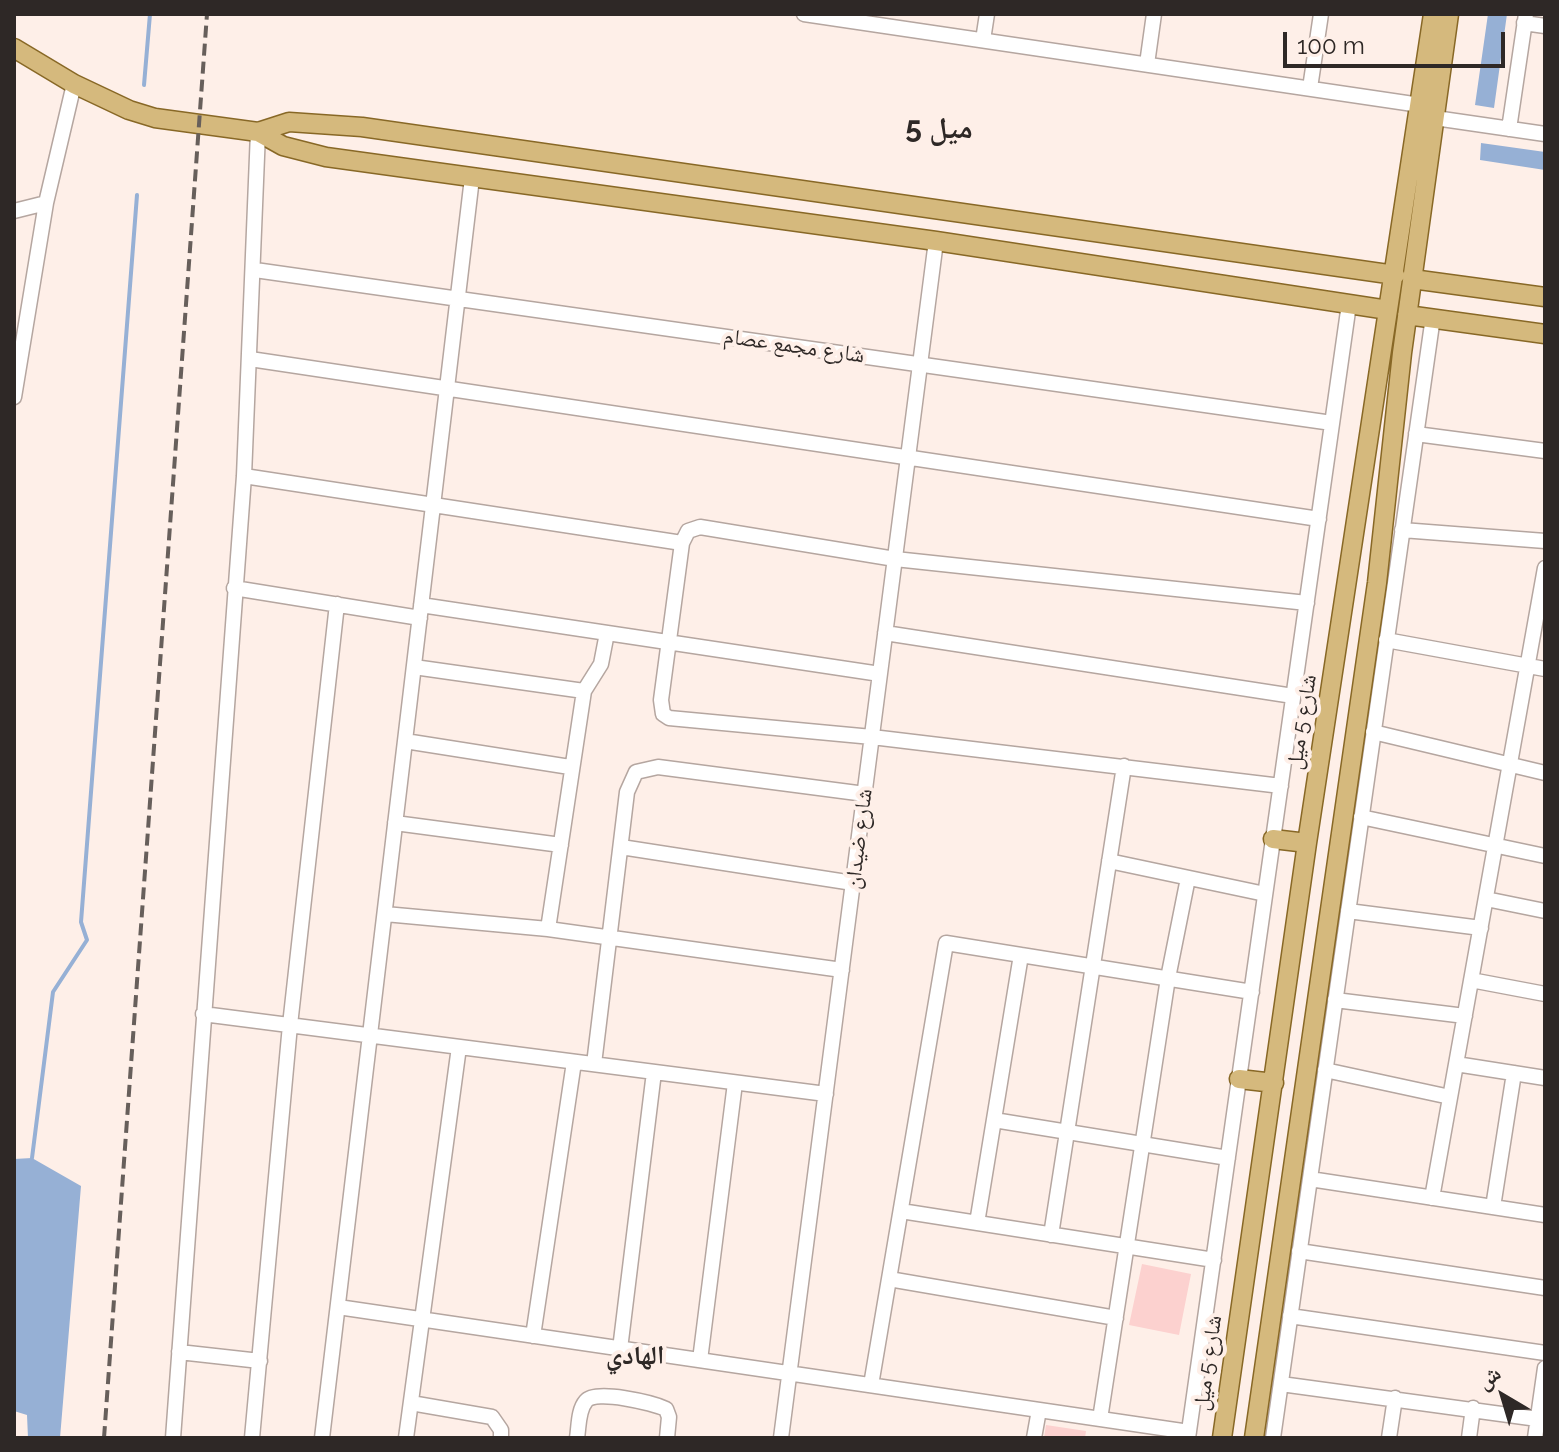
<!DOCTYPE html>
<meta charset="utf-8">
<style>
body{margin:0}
#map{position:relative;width:1559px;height:1452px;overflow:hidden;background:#feefe8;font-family:Raleway,"Noto Naskh Arabic",sans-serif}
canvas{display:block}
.frame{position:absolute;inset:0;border:16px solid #2e2826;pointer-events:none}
.north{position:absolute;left:1463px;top:1356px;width:80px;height:80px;-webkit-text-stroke:6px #feefe8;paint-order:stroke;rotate:322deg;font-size:22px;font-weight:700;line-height:32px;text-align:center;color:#2e2826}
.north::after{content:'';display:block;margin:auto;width:28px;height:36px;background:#2e2826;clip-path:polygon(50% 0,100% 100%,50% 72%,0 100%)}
.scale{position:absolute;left:1283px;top:32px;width:222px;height:36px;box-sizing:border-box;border:4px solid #2e2826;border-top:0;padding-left:10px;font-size:24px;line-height:28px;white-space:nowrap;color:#2e2826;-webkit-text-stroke:6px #feefe8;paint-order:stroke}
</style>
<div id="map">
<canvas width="1559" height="1452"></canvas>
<div class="frame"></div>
<div class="north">ش</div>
<div class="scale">100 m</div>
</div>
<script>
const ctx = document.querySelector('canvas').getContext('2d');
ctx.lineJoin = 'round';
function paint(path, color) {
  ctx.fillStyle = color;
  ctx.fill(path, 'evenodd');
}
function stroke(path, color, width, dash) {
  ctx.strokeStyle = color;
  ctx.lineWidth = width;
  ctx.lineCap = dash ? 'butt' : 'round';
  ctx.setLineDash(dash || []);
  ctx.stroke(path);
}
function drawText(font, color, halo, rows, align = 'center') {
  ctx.font = font + ' Raleway,"Noto Naskh Arabic",sans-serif';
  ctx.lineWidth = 8;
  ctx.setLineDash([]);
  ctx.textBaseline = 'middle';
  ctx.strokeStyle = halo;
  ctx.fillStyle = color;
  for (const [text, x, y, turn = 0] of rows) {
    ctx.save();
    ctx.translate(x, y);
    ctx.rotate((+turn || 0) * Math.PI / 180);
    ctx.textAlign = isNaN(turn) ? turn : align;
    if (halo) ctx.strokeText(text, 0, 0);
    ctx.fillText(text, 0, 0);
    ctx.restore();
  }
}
const water = new Path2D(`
 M1488 14H1507L1494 108 1475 105Z
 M1481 143 1545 152V170L1480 160Z
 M32 1158 81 1186 60 1438H28L27 1415 14 1411V1159Z`);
const stream = new Path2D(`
 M144 85 150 14
 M32 1158 53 992 87 940 81 922 137 195`);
const building = new Path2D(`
 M1142 1264 1191 1274 1179 1335 1129 1325Z
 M1046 1425 1086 1431 1085 1438H1044Z`);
const minor = new Path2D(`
 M804 14 1420 105
 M1524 23 1545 26
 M983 40 987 14
 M1147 64 1154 14
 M1310 88 1321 14
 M1435 118 1545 134
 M1509 129 1526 14
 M14 211 46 203
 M255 270 1332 423
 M250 359 1319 519
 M14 397 46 203 74 84
 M1416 434 1545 451
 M244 476 682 543
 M1402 530 1545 541
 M234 588 420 618
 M421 605 880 674
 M885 633 1293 696
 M1386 640 1545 669
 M414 667 584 691
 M1373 732 1545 773
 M405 741 570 767
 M1281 786 872 737 669 718 663 714 661 700 682 543 688 531 700 527 895 559 1307 603
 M1361 817 1545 856
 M395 823 561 845
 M621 847 853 883
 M1109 861 1265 894
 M1486 899 1545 911
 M1348 911 1481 928
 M385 914 548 929 842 970
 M548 929 584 691 601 664 607 633
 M1471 980 1545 994
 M1335 1000 1465 1016
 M203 1014 826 1094
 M594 1064 627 792 636 772 658 767 865 794
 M1456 1064 1545 1078
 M1325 1070 1450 1097
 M994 1120 1228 1158
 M1310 1179 1545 1215
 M1432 1198 1545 568
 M1493 1207 1514 1073
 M901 1211 1214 1260
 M977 1223 1021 955
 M1051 1235 1124 766
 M1299 1251 1545 1288
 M889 1279 1116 1318
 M338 1307 1189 1432
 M1290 1316 1545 1353
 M533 1336 574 1062
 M620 1349 654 1072
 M179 1352 260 1361
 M700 1360 735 1083
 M1281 1384 1545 1420
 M871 1385 946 943 1252 992
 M411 1403 492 1417 501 1430V1438
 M1100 1419 1168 978 1188 878
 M173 1438 244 476 258 132
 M252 1438 290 1025 337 604
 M322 1438 472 178
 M406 1438 459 1047
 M577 1438C579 1426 578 1410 586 1401 595 1389 653 1403 666 1409L669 1417 667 1438
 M781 1438 936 241
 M1034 1438 1039 1410
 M1188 1438 1349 304
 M1273 1438 1432 324
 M1389 1438 1395 1398
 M1469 1438 1473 1408
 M1535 1438 1545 1368`);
const major = new Path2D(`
 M14 48 74 84 129 110 155 118 258 132 283 146 326 157 936 241 1388 310
 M258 132 289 122 362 127 1395 275
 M1412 279 1545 297
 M1407 315 1545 334
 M1273 839 1307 843
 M1239 1079 1274 1083
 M1222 1438 1307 843 1433 14
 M1254 1438 1377 583 1402 353 1449 14`);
const rail = new Path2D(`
 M104 1438 207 14`);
const streetNames = [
 ["شارع مجمع عصام",794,346,8],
 ["شارع 5 ميل",1302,722,-81],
 ["شارع ضيدان",859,839,-83],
 ["شارع 5 ميل",1208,1363,-82]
];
const quarterNames = [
 ["الهادي",635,1356]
];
const districtNames = [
 ["5 ميل",939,129]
];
paint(water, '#96b0d5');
stroke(stream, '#96b0d5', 4);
paint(building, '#fcd1cf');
stroke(minor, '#b5a6a0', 17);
stroke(major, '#886826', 21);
stroke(minor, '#fff', 14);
stroke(major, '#d5b97d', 18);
stroke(rail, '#675f5b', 4, [12, 6]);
drawText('22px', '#2e2826', '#feefe8', streetNames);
drawText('bold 26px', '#2e2826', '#feefe8', quarterNames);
drawText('bold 30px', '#2e2826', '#feefe8', districtNames);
</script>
